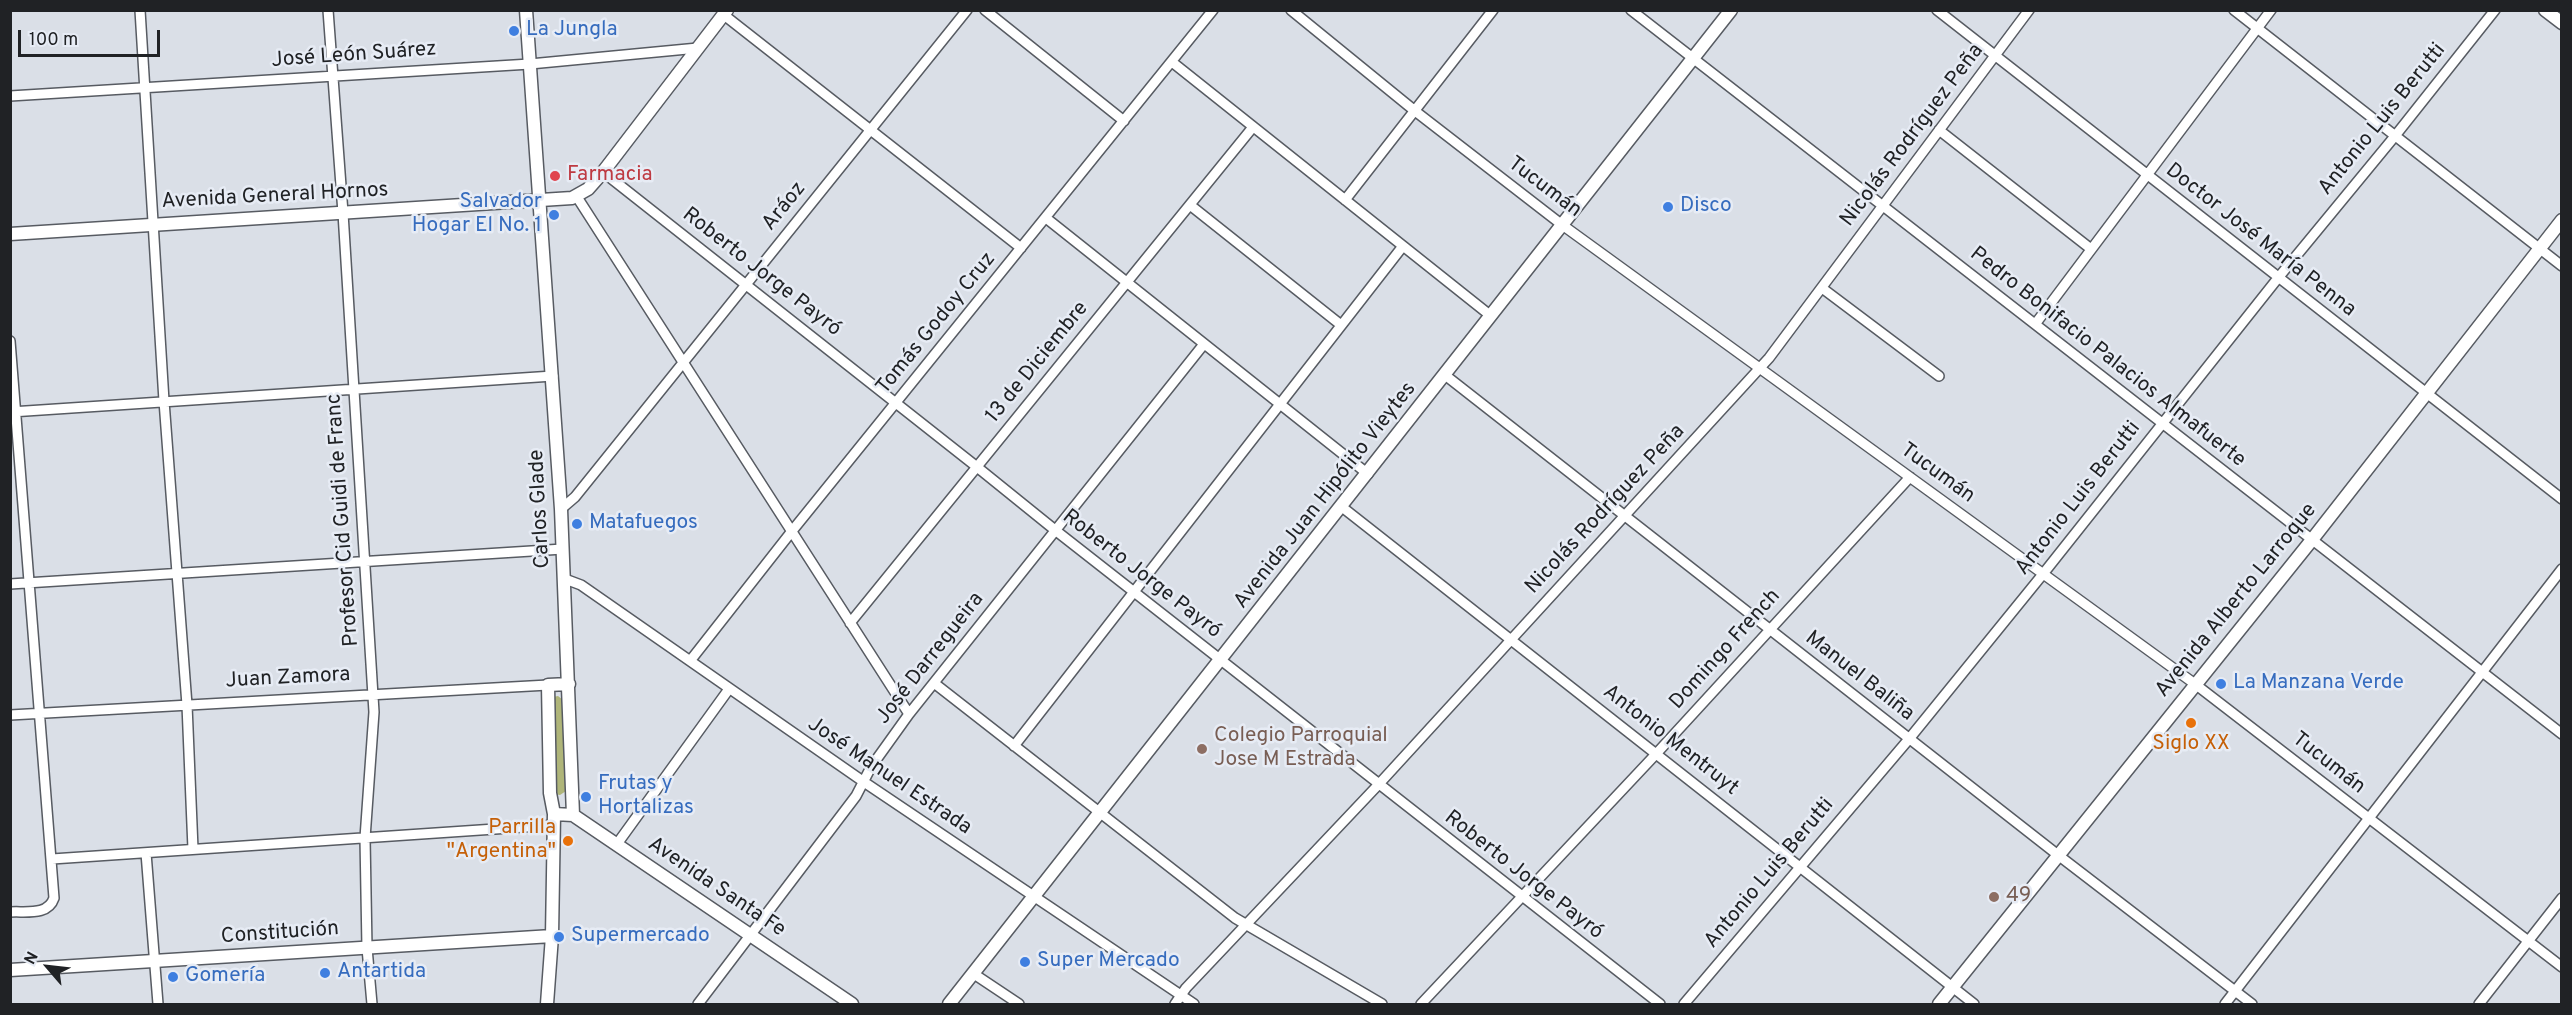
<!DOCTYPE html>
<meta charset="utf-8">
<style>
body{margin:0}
#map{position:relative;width:2572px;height:1015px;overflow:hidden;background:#dadfe7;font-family:Overpass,sans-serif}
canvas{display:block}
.frame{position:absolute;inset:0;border:12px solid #202225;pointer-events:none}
.north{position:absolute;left:18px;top:937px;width:60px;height:60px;-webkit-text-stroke:4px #e7ecf5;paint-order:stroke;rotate:298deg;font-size:16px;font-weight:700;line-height:24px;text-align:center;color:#202225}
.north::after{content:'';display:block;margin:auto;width:21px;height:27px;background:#202225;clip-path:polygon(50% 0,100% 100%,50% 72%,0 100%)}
.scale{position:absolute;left:18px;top:30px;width:142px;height:27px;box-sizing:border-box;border:3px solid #202225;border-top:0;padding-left:8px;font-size:18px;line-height:21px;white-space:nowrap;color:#202225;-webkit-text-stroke:4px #e7ecf5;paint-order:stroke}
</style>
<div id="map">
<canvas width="2572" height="1015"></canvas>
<div class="frame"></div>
<div class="north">N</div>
<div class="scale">100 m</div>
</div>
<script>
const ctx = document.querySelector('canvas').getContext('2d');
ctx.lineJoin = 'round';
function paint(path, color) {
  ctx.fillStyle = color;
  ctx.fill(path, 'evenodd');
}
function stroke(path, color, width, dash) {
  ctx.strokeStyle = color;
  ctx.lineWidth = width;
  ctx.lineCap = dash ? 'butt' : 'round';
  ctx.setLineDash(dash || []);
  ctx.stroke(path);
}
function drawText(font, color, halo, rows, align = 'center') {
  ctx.font = font + ' Overpass,sans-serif';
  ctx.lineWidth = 5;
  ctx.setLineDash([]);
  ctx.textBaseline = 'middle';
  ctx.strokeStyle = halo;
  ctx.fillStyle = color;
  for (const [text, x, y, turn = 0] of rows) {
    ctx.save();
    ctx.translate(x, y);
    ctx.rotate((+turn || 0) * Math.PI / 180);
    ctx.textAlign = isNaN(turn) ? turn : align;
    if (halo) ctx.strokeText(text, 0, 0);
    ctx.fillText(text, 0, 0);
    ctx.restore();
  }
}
const green = new Path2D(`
 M558 696 563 700 566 791 560 795 554 794 553 697Z`);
const street = new Path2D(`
 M140 10 164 401 187 705 193 849
 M328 10 343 213 374 712 365 838 367 948 372 1004
 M985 10 1124 121
 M1291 10 1415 111 1561 224 2195 684 2562 967
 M1631 10 2562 734
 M1937 10 2562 499
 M2234 10 2562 266
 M724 15 1021 248
 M1172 62 1491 316
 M10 96 530 64 698 48
 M1939 130 2091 249
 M603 172 977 467 1055 530 1660 1004
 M577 197 909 714
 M1345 200 1493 10
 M1190 205 1341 325
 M1046 218 1368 474
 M1822 288 1939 376
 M2036 323 2271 10
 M10 341 54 898C48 916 26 911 10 912
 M1445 375 2058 855 2252 1004
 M11 412 553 376
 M1342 507 1974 1004
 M561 509 575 497 967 10
 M565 579 581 585 864 782 1194 1004
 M10 584 563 549
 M850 623 1253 127
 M690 661 792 531 1213 10
 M934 683 1235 918 1382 1004
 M10 715 548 685
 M1014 746 1403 246
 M617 844 729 689
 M146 853 158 1004
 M52 859 554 825
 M974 974 1019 1004
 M698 1004 856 796 871 767 909 714 1204 344
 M1175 1004 1186 988 1379 784 1769 358 2029 10
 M1421 1004 1656 754 1910 477
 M1684 1004 1909 739 2043 574 2278 278 2395 136 2495 10
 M2225 1004 2562 569
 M2479 1004 2562 898`);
const secondary = new Path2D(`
 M526 10 561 509 573 815
 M2545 10 2562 23
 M10 234 572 198 588 189 603 172 727 10
 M554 814 573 815 852 1004
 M10 970 552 936
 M547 1004 552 936 554 814 550 793 548 685 569 684
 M949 1004 1731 10
 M1939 1004 2311 541 2562 220`);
const markers = [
 [514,31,6,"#3f7fe0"],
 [555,176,6,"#e0444e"],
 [1668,207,6,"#3f7fe0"],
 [554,215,6,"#3f7fe0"],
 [577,524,6,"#3f7fe0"],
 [2221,684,6,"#3f7fe0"],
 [2191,723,6,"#e8710a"],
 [1202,749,6,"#8d6e63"],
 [586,797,6,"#3f7fe0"],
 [568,841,6,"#e8710a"],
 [1994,897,6,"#8d6e63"],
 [559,937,6,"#3f7fe0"],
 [1025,962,6,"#3f7fe0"],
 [325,973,6,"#3f7fe0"],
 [173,977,6,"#3f7fe0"]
];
const shopNames = [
 ["La Jungla",526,31],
 ["Salvador",542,203,"right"],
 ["Hogar El No. 1",542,227,"right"],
 ["Disco",1680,207],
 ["Matafuegos",589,524],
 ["La Manzana Verde",2233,684],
 ["Frutas y",598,785],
 ["Hortalizas",598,809],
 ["Supermercado",571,937],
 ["Super Mercado",1037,962],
 ["Antartida",337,973],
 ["Gomería",185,977]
];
const streetNames = [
 ["José León Suárez",354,56,-4],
 ["Antonio Luis Berutti",2383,120,-51],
 ["Nicolás Rodríguez Peña",1913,136,-53],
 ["Tucumán",1544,188,37],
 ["Avenida General Hornos",275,197,-3],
 ["Aráoz",785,207,-51],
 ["Doctor José María Penna",2260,241,38],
 ["Roberto Jorge Payró",761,273,38],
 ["Tomás Godoy Cruz",937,324,-51],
 ["Pedro Bonifacio Palacios Almafuerte",2107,358,38],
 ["13 de Diciembre",1038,363,-51],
 ["Tucumán",1937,474,36],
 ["Avenida Juan Hipólito Vieytes",1326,496,-52],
 ["Antonio Luis Berutti",2079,499,-52],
 ["Carlos Glade",541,509,-93],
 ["Nicolás Rodríguez Peña",1606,510,-47],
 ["Profesor Cid Guidi de Franc",344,520,-94],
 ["Roberto Jorge Payró",1141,575,38],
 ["Avenida Alberto Larroque",2237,601,-51],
 ["Domingo French",1726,650,-48],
 ["José Darregueira",931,659,-52],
 ["Manuel Baliña",1859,677,38],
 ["Juan Zamora",288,679,-3],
 ["Antonio Mentruyt",1670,741,38],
 ["Tucumán",2328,764,38],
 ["José Manuel Estrada",889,777,34],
 ["Antonio Luis Berutti",1770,874,-50],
 ["Roberto Jorge Payró",1523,876,38],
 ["Avenida Santa Fe",716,888,34],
 ["Constitución",280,934,-4]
];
const healthNames = [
 ["Farmacia",567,176]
];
const educationNames = [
 ["Colegio Parroquial",1214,737],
 ["Jose M Estrada",1214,761],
 ["49",2006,897]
];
const foodNames = [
 ["Siglo XX",2191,745],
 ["Parrilla",556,829,"right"],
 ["\"Argentina\"",556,853,"right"]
];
paint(green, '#afb579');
stroke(street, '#575b62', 12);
stroke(secondary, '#575b62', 15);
stroke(street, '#fff', 9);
stroke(secondary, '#fff', 12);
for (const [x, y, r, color] of markers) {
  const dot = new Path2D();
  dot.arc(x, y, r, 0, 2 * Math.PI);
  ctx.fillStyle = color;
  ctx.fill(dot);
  stroke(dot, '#e7ecf5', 2);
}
drawText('21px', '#366cbe', '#e7ecf5', shopNames, 'left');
drawText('21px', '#202225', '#e7ecf5', streetNames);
drawText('21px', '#be3a42', '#e7ecf5', healthNames, 'left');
drawText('21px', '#785e54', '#e7ecf5', educationNames, 'left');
drawText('21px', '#c56008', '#e7ecf5', foodNames);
</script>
